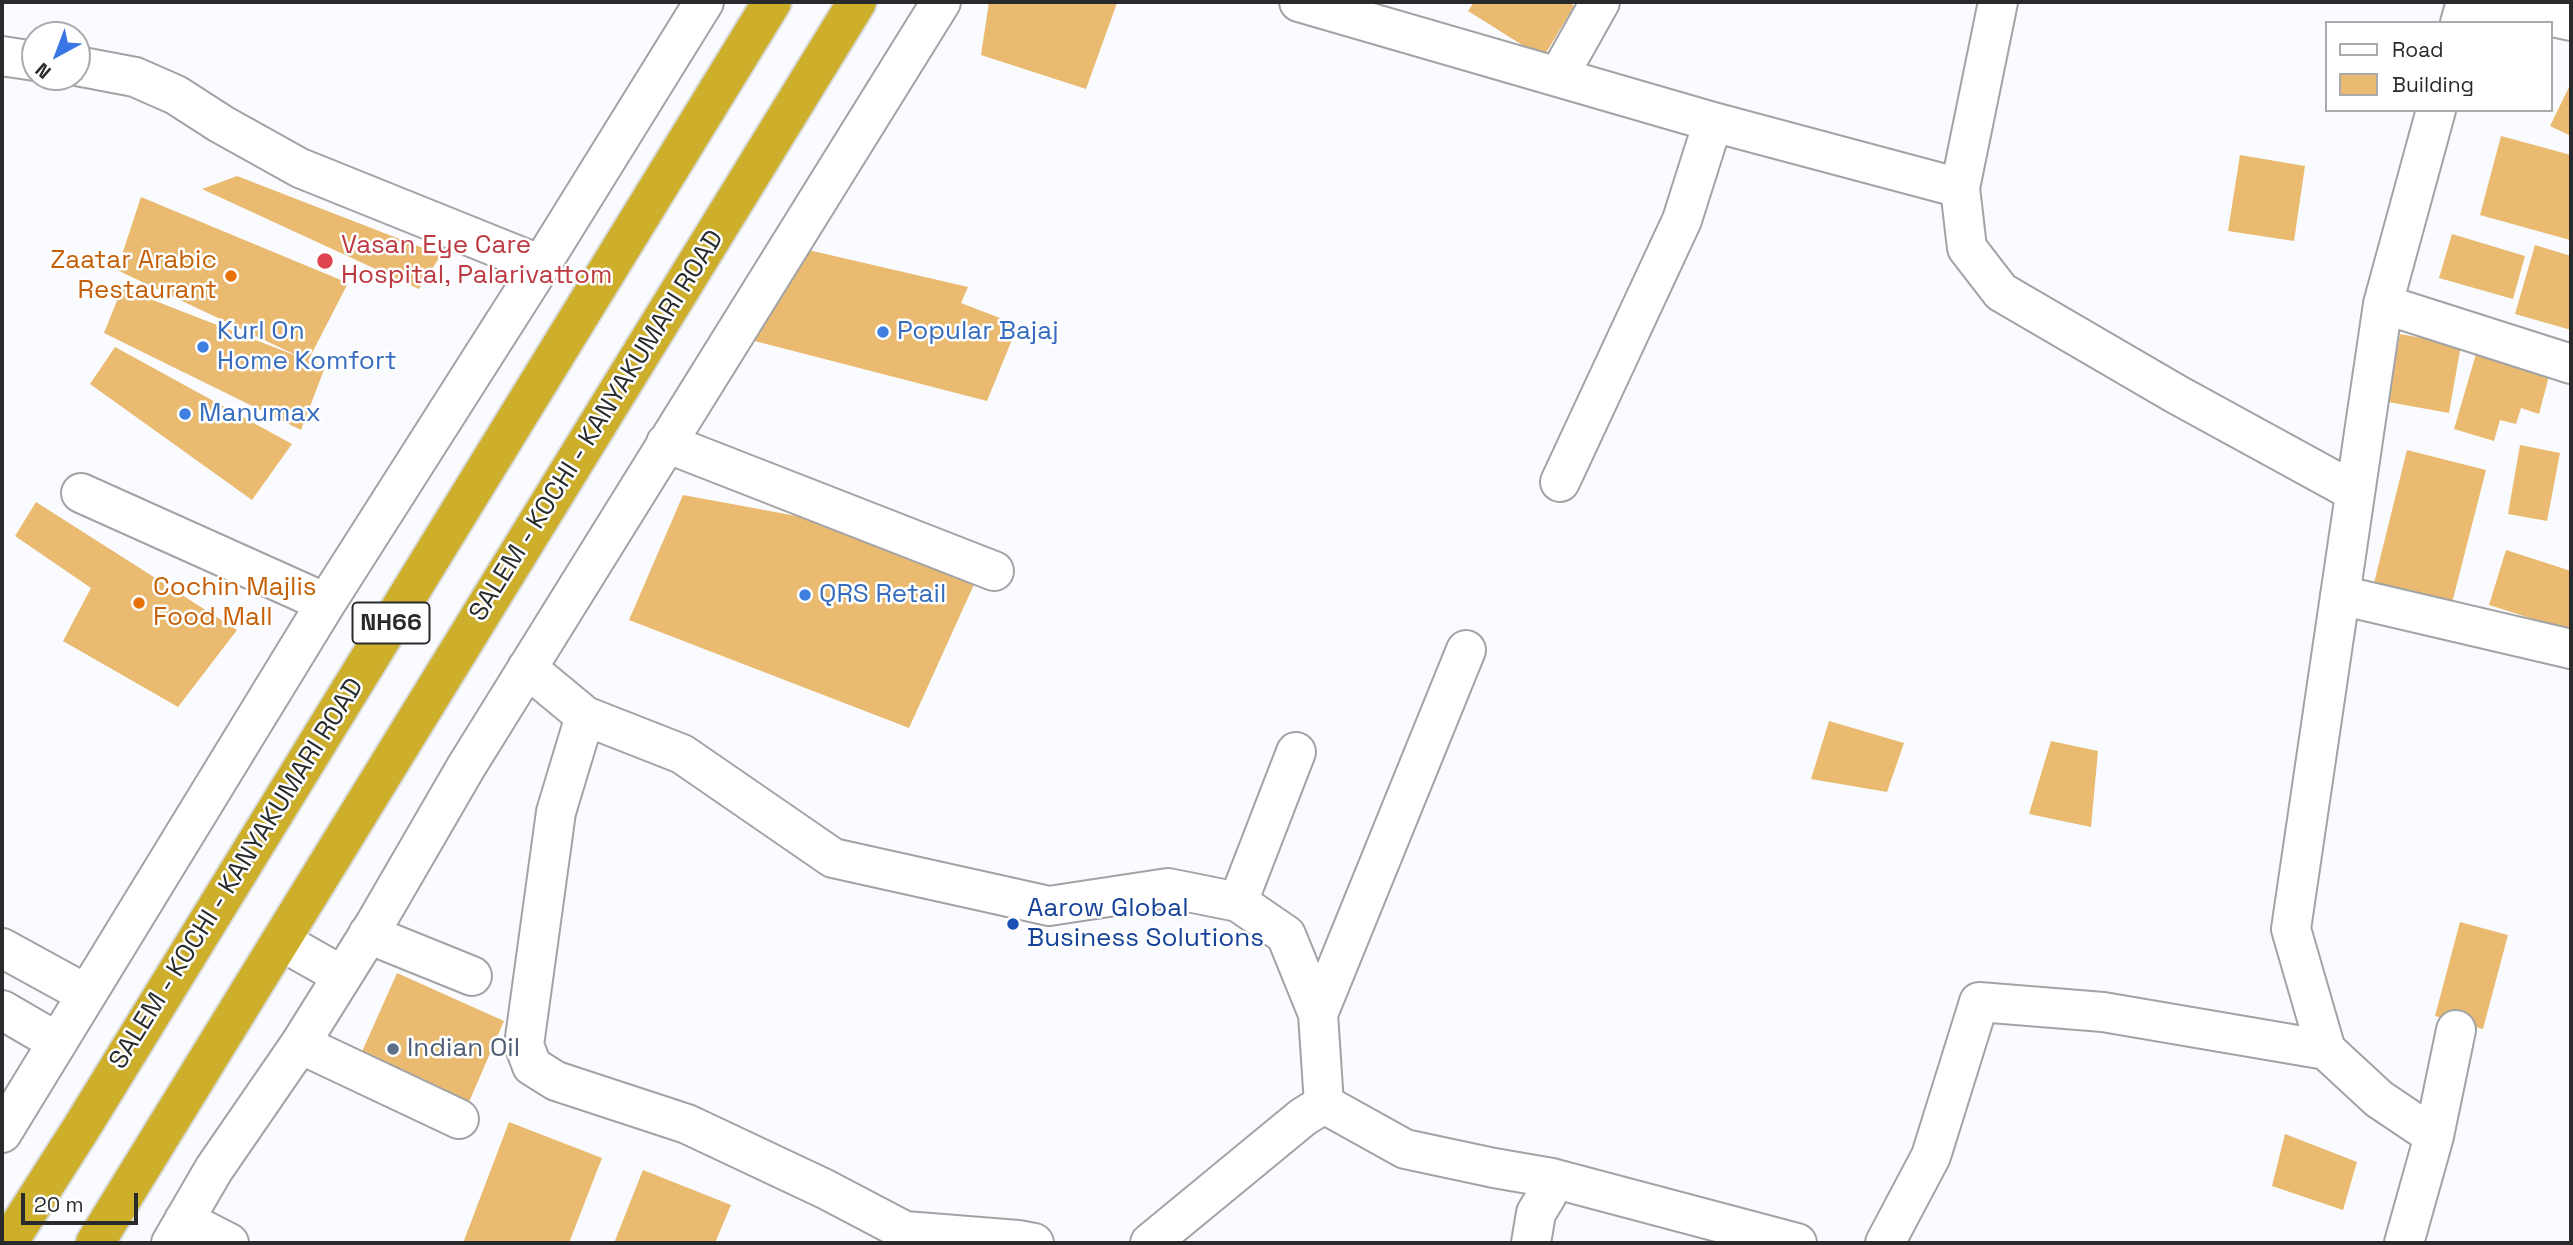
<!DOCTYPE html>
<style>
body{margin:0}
#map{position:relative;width:2573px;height:1245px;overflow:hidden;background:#f9fbff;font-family:"Space Grotesk",sans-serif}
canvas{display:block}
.frame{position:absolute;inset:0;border:4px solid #292a2c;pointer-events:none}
.legend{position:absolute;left:2325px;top:21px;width:228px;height:91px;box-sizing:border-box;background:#fff;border:2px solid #a9aaab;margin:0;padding:9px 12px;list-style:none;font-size:21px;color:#292a2c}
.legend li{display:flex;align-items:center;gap:14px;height:35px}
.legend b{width:35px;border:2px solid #a9aaab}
.north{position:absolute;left:21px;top:21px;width:70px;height:70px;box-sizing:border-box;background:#fff;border:2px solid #a9aaab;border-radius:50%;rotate:221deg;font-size:19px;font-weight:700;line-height:28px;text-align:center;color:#292a2c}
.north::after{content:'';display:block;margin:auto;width:24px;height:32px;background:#3a75e4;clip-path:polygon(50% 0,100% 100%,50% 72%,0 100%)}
.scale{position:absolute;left:21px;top:1193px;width:117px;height:32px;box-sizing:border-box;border:4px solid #292a2c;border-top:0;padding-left:9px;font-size:21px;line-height:24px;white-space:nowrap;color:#292a2c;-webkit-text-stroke:5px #fff;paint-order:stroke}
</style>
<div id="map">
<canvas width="2573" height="1245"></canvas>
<div class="frame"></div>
<ul class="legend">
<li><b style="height:9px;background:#fff"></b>Road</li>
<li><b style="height:19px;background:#e9ba70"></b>Building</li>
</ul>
<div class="north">N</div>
<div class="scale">20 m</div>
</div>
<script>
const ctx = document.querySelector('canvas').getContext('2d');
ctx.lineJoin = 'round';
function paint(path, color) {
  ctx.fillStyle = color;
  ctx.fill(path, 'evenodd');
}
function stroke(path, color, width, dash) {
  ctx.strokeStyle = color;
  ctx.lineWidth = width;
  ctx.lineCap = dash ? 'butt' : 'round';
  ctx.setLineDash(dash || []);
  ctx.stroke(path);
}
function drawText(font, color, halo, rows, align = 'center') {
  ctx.font = font + ' "Space Grotesk",sans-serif';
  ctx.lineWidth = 5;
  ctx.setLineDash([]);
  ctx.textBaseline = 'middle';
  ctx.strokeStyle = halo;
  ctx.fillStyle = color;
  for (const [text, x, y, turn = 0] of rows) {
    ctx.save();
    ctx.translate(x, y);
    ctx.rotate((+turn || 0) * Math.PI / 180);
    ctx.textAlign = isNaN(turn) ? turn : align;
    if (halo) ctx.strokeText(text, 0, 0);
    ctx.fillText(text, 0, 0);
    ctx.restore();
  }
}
const building = new Path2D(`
 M989 2 1117 3 1086 89 981 55Z
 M1474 2H1569L1574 6 1543 58 1468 11Z
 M2571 83V136L2550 126Z
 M2501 136 2571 155 2570 240 2480 215Z
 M2240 155 2305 166 2294 241 2228 231Z
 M237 176 441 255 419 289 202 189Z
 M141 197 348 283 308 361 325 367 301 430 104 333 122 288 302 358 117 270Z
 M2452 234 2525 256 2513 299 2439 278Z
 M2535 245 2571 256V330L2515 314Z
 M804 249 968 287 961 303 1018 325 987 401 747 339Z
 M2400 334 2461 345 2449 413 2388 402Z
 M115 347 292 444 252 500 90 384Z
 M2476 354 2549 376 2539 414 2521 408 2516 424 2500 420 2494 441 2454 429Z
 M2520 445 2560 453 2547 521 2508 514Z
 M2407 450 2486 470 2452 603 2374 583Z
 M683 495 813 519 981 569 909 728 629 620Z
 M36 502 237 630 178 707 63 641 91 588 15 536Z
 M2506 550 2571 571V631L2489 605Z
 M1829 721 1904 743 1887 792 1811 779Z
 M2051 741 2098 751 2091 827 2029 814Z
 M2460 922 2508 935 2483 1029 2435 1016Z
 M397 973 504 1021 469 1102 361 1054Z
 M509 1122 602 1158 569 1243H463Z
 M2285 1134 2357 1162 2343 1210 2272 1186Z
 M643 1170 731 1205 715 1243H614Z`);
const minor = new Path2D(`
 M1299 2 1713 122 1960 188 1998 2
 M2483 2 2571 21
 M2460 23 2466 2
 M2 56 35 61
 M77 66 135 77 176 95 221 124 300 168 541 265
 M1558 77 1600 2
 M1960 188 1967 248 2001 292 2176 394 2355 492
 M2383 304 2571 364
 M666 443 994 571
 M1560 482 1682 220 1713 122
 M81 493 326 603
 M2340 595 2571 649
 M527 668 585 716 682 754 833 858 1049 906 1168 888 1238 902 1286 935 1318 1014 1324 1104
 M585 716 556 812 524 1045 532 1066 556 1081 687 1124 825 1189 905 1231 1018 1240 1034 1243
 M1238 902 1296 752
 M368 934 472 976
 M281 941 341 975
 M2 948 86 994
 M2 1010 57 1042
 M1318 1014 1466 650
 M300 1044 459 1119
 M2 1133 326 603 541 265 704 2
 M2434 1136 2379 1099 2326 1050 2291 929 2383 304 2436 110
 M184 1220 229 1243
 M171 1243 214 1169 300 1044 375 924 466 767 941 2
 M1150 1243 1303 1117 1324 1104 1405 1149 1494 1168 1552 1178 1797 1243
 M1531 1243 1536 1213 1547 1195 1552 1178
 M1885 1243 1931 1156 1979 1002 2103 1012 2326 1050
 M2404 1243 2434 1136 2456 1030`);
const highway = new Path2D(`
 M8 1243 82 1127 772 2
 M95 1243 857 2`);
const markers = [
 [325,261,9,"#e0444e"],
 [231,276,7,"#e8710a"],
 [883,332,7,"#3f7fe0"],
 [203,347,7,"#3f7fe0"],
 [185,414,7,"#3f7fe0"],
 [805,595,7,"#3f7fe0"],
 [139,603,7,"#e8710a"],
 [1013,924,7,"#1a4fb4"],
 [393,1049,7,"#5c6f8a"]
];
const shields = [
 [391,623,77]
];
const shieldNames = [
 ["NH66",391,623]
];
const healthNames = [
 ["Vasan Eye Care",341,246],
 ["Hospital, Palarivattom",341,276]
];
const foodNames = [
 ["Zaatar Arabic",217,261],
 ["Restaurant",217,291],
 ["Cochin Majlis",153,588,"left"],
 ["Food Mall",153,618,"left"]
];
const shopNames = [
 ["Kurl On",217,332],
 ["Home Komfort",217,362],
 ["Popular Bajaj",897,332],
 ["Manumax",199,414],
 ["QRS Retail",819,595]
];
const streetNames = [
 ["SALEM - KOCHI - KANYAKUMARI ROAD",597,426,-58],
 ["SALEM - KOCHI - KANYAKUMARI ROAD",237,874,-58]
];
const transitNames = [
 ["Aarow Global",1027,909],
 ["Business Solutions",1027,939]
];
const serviceNames = [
 ["Indian Oil",407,1049]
];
paint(building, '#e9ba70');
stroke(minor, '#a1a3a7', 42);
stroke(highway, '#d8d9d9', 42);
stroke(minor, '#fff', 38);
stroke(highway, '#ceaf2c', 38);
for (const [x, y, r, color] of markers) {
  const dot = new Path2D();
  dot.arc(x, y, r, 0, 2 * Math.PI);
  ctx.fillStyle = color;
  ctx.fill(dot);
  stroke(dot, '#fff', 2.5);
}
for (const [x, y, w] of shields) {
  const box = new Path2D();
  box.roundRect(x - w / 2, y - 20.5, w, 41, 5);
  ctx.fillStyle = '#fff';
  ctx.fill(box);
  stroke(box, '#292a2c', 2);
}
drawText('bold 24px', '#292a2c', null, shieldNames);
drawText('26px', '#be3a42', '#fff', healthNames, 'left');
drawText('26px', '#c56008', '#fff', foodNames, 'right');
drawText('26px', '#366cbe', '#fff', shopNames, 'left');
drawText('26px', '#292a2c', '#fff', streetNames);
drawText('26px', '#164399', '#fff', transitNames, 'left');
drawText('26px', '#4e5e75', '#fff', serviceNames, 'left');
</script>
